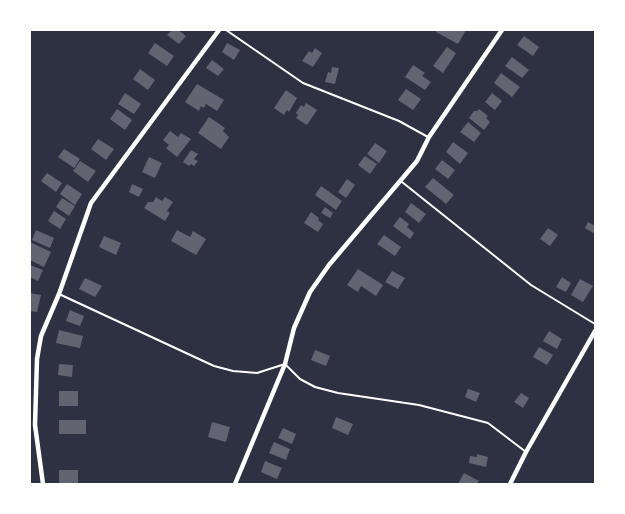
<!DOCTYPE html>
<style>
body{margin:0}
#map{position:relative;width:625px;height:514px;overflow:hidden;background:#2d3142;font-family:Raleway,sans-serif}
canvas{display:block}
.frame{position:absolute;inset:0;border:31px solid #fff;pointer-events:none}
</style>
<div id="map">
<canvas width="625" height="514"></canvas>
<div class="frame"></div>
</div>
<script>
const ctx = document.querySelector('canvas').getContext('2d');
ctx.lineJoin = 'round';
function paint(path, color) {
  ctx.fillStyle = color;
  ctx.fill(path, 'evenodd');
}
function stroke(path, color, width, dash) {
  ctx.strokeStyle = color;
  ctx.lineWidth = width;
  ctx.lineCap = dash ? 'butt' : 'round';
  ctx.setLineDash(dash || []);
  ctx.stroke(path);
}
const building = new Path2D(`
 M172 30H178L186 36 179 44 167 35Z
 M437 30H466L458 44 436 32Z
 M524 36 539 47 533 56 517 45Z
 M155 43 174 56 167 66 148 53Z
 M227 43 240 50 234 60 222 52Z
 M447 47 456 53 443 73 433 66Z
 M315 48 322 53 313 67 302 61 309 51 312 53Z
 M512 57 529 70 522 78 505 66Z
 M212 60 224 69 218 76 206 68Z
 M413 65 425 73 422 76 431 82 425 90 405 77Z
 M332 67 339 68 335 84 325 82 328 72 331 73Z
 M140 69 155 80 148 90 133 79Z
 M501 73 520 87 512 97 494 83Z
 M197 84 224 100 217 111 206 104 204 108 201 106 199 111 185 102Z
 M406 89 421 99 413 110 398 100Z
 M286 90 297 98 289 112 287 110 284 115 274 108Z
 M125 93 141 104 134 114 118 104Z
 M492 93 502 101 495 110 485 102Z
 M306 103 317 110 307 125 296 118 298 115 296 113 301 105 304 107Z
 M117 109 132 120 125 130 110 119Z
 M479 109 488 116 486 118 490 122 484 130 469 118 474 111H477Z
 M209 117 225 128 223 131 229 137 221 149 198 133Z
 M468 122 481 133 474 142 460 132Z
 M170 131 178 137 181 133 191 139 177 157 166 148 169 145 163 140Z
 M98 139 114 149 106 160 91 149Z
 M453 142 468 153 460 164 446 152Z
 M375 143 387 151 379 163 367 154Z
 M64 149 80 159 74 168 58 157Z
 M191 150 198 154 194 159 198 161 194 166 191 164 189 166 183 162Z
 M365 156 377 164 370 174 358 165Z
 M149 157 162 163 155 178 142 172Z
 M442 160 455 170 448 179 435 169Z
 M80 161 96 171 88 182 73 171Z
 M47 173 62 183 56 192 41 181Z
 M433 178 454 195 446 204 425 187Z
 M347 179 355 185 346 198 338 192Z
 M67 184 82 194 75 205 60 194Z
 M132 184 143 189 139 197 129 192Z
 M321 186 342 201 336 210 315 195Z
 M156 197 162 201 165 197 173 202 167 211 170 213 165 221 144 208 148 202H153Z
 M62 198 75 206 69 216 56 207Z
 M411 203 426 214 419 223 405 212Z
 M325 207 333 213 330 218 321 213Z
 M54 211 66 219 60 229 48 221Z
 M311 212 319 218 318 220 323 224 318 232 304 223Z
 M400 217 409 224 407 227 414 233 410 239 393 226Z
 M588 222 595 226V234L585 228Z
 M548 228 558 235 550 246 540 239Z
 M36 230 54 238 50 248 32 240Z
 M177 230 190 237 193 231 206 239 196 255 171 241Z
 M384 235 401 247 395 256 377 244Z
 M104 236 121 243 116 255 99 247Z
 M30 242 51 252 44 267 30 260Z
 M30 265 43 270 38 281 30 277Z
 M358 269 383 285 376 296 361 286 358 292 347 285Z
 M392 271 405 278 398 289 385 282Z
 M562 277 571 283 566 292 556 287Z
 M85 278 102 286 95 297 79 289Z
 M580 279 593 286 583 302 571 295Z
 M30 293 41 295 37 312 30 311Z
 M70 310 84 316 80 326 66 321Z
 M59 330 83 336 80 348 56 343Z
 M549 331 562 339 557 349 543 341Z
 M539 347 553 355 547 365 533 357Z
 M315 350 330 356 326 366 311 360Z
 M59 364 73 365 72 377 58 375Z
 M468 389 480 393 476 402 465 397Z
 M59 391H78V406H59Z
 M521 393 529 398 523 408 514 402Z
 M336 417 353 424 348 435 332 428Z
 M59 420H86V434H59Z
 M212 422 230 427 226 442 208 437Z
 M283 428 296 434 292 444 278 438Z
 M274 442 290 449 286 460 269 453Z
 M477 454 488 457 486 467 469 463 470 456 477 457Z
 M265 461 282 468 277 479 261 472Z
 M59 470H78V484H59Z
 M464 473 479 481 477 484H458Z`);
const service = new Path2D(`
 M226 30 303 83 399 121 428 137
 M402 182 531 285 595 324
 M59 294 214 366 233 371 257 373 285 364 300 379 315 387 338 393 419 405 488 423 526 452`);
const minor = new Path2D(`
 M43 484 35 425 37 359 41 336 59 294 91 203 219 30
 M235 484 285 364 294 328 310 292 329 265 417 161 429 137 502 30
 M510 484 526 452 595 331`);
paint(building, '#626471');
stroke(service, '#fff', 2);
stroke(minor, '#fff', 4.5);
</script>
